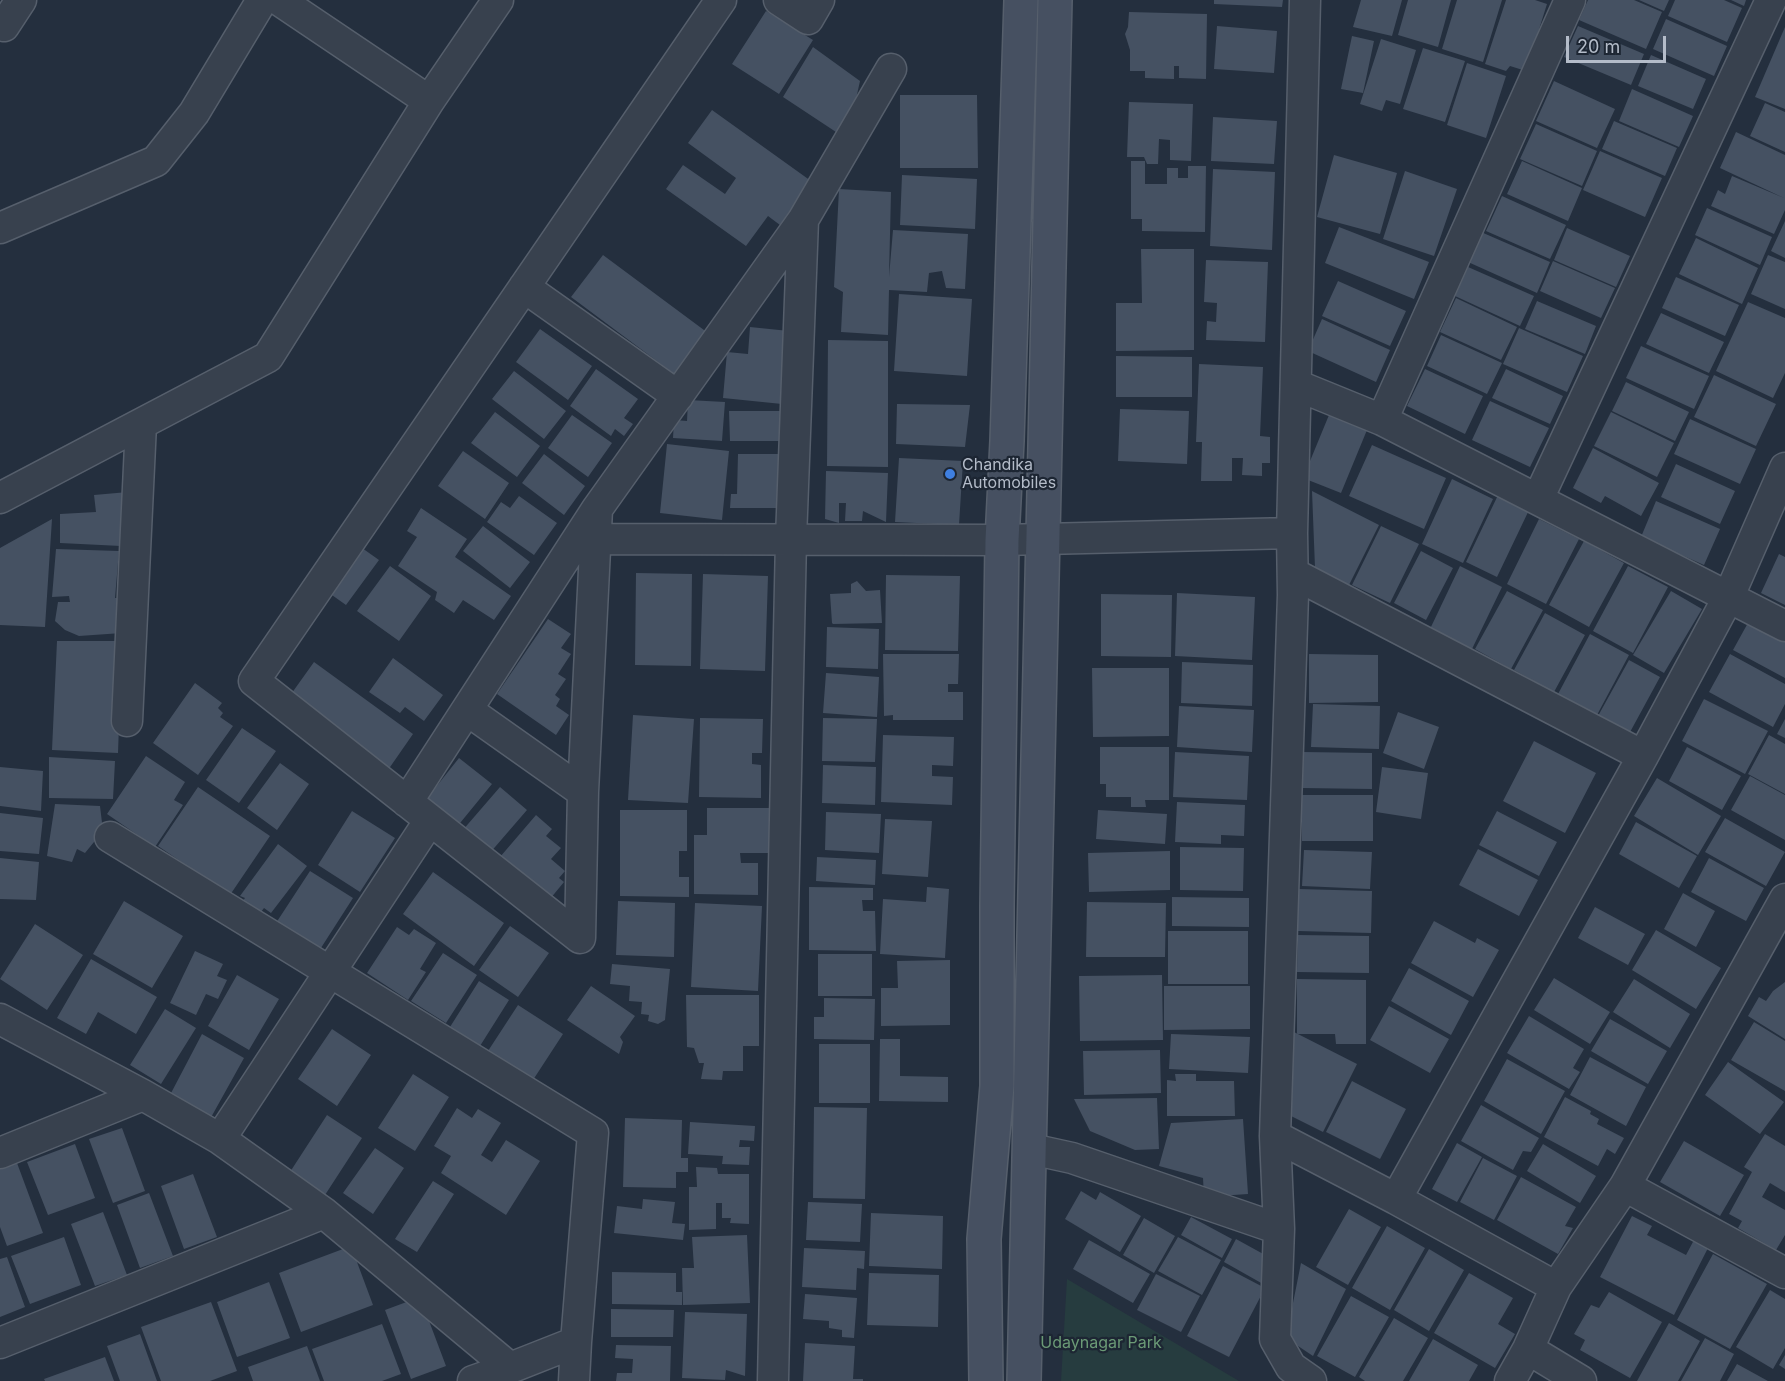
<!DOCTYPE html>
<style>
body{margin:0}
#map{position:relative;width:1785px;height:1381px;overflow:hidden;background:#242f3e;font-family:Inter,sans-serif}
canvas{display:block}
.scale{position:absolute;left:1566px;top:36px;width:100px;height:27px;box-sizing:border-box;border:3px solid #b4bcc9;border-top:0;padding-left:8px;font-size:18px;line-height:21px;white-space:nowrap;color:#b4bcc9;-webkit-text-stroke:4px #1d2633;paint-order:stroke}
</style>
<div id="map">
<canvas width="1785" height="1381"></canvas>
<div class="scale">20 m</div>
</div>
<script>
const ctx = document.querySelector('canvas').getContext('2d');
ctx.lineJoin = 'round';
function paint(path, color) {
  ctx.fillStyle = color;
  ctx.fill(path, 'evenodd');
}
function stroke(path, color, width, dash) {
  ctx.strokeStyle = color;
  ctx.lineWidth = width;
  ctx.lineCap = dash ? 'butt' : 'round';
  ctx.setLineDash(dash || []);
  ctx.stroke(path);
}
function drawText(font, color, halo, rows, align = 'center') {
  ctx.font = font + ' Inter,sans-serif';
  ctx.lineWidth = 4.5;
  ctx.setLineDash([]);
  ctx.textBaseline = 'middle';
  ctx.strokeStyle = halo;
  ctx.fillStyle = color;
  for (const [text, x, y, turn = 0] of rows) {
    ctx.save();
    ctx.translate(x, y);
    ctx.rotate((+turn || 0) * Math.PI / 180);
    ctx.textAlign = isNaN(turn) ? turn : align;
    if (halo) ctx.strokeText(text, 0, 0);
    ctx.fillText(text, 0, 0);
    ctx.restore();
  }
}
const green = new Path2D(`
 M1067 1279 1239 1381H1061Z`);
const building = new Path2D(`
 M1214 0H1283L1282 7 1214 4Z
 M1361 0H1402L1392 36 1353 27Z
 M1408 0H1451L1438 47 1398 35Z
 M1457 0H1502L1483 62 1442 49Z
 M1506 0H1535L1547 4 1526 71 1510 66 1506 71 1485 64Z
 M1588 0H1634L1662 12 1646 49 1579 20Z
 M1639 0H1669L1664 11Z
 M1675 0H1724L1742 8 1727 42 1668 16Z
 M1731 0H1746L1744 6Z
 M766 11 813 40 779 94 732 64Z
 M1129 12 1207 14 1206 79 1179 78V66H1174V79L1145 78V71H1130V50L1125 34 1128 27Z
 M1666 19 1727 46 1714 76 1653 49Z
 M1217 26 1277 31 1274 73 1214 69Z
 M1578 26 1644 54 1631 85 1564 57Z
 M1785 27V109L1755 97Z
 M1352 36 1374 41 1363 93 1341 89Z
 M1381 39 1416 50 1400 104 1386 100 1382 111 1360 104Z
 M813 47 860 81 854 108 836 132 783 97Z
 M1423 48 1465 61 1445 122 1403 109Z
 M1651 55 1706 79 1693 109 1638 86Z
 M1467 63 1506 76 1486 138 1447 125Z
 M1554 81 1615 109 1597 148 1536 121Z
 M1632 89 1693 116 1679 147 1619 121Z
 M900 95H977L978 168H900Z
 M1129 102 1193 104 1191 161 1170 160V140L1159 139 1158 164H1147L1144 157H1127Z
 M1765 103 1785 112V152L1750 136Z
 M712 110 811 181 780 225 768 216 746 246 666 189 683 165 725 194 736 178 688 143Z
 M1213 117 1277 121 1274 164 1211 161Z
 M1614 121 1677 148 1665 176 1602 149Z
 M1536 124 1597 151 1582 186 1520 159Z
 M1736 132 1785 155V210L1774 234 1711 206 1718 190 1725 194 1732 176 1784 198 1720 168Z
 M1600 151 1662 178 1645 217 1583 190Z
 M1334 155 1397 173 1380 234 1317 217Z
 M1131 161H1145V184H1167V168H1178V178H1188V166H1206L1205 232 1142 231V219H1131Z
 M1522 161 1582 188 1568 221 1507 194Z
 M1213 169 1275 172 1272 250 1210 246Z
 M1405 171 1457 189 1434 256 1383 239Z
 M902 175 977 179 975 229 900 225Z
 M839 189 891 192 889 277 893 230 968 234 965 289 946 288 942 271 929 273 927 292 889 290 888 335 841 332 843 292 834 287Z
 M1502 196 1566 225 1550 259 1486 231Z
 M1707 208 1772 237 1760 265 1695 235Z
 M1785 221V258L1771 251Z
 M1339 227 1429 262 1414 299 1325 263Z
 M1567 228 1630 256 1616 287 1554 260Z
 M1481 232 1550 262 1537 293 1468 262Z
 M1696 238 1758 268 1742 304 1679 274Z
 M1141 249H1194V350L1116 351V303H1142Z
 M603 255 708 333 677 376 571 297Z
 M1768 255 1785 262V309L1751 294Z
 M1206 260 1268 262 1265 342 1206 340 1207 321 1216 322 1217 303 1204 302Z
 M1553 261 1615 288 1601 318 1540 291Z
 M1468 267 1534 296 1520 326 1455 296Z
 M1676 277 1739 305 1725 336 1662 308Z
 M1338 281 1406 311 1390 346 1322 316Z
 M899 294 972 299 967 376 894 371Z
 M1456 298 1517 327 1501 360 1440 332Z
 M1537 301 1596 326 1585 354 1525 329Z
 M1748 302 1785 318V373L1773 398 1716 371Z
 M1661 313 1724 342 1709 373 1646 344Z
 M1322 319 1390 350 1376 382 1308 351Z
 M750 327 789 331 782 404 723 398 727 352 748 354Z
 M1519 328 1583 356 1567 392 1503 364Z
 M540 329 592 366 568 400 516 362Z
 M1441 335 1502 363 1487 394 1427 366Z
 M828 340 888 341V467L827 466Z
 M1641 346 1709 376 1694 409 1626 378Z
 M1116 356 1192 357V397H1116Z
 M1199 364 1263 367 1260 436 1270 437V463H1262V476L1242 475 1243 458H1232V481H1201L1202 442H1196Z
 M596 369 638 399 624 418 633 424 624 436 615 429 611 436 570 406Z
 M1425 369 1483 396 1465 434 1407 406Z
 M1506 369 1563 396 1550 424 1492 398Z
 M514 371 566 411 544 439 492 399Z
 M1714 375 1776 404 1756 446 1694 417Z
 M1626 382 1689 412 1675 441 1612 411Z
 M688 400 725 402 722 441 673 438 674 420 687 421Z
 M1490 401 1549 428 1530 467 1472 440Z
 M897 404 970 405 965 447 896 444Z
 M1120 409 1189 411 1187 464 1118 461Z
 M729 411H781V441H730Z
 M495 412 540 446 517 477 471 443Z
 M1611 412 1674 443 1657 477 1594 446Z
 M572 415 612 443 588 477 548 448Z
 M1329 415 1367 430 1341 493 1303 478Z
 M1690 419 1756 449 1740 484 1674 454Z
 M667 444 729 451 722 520 660 513Z
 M1372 445 1446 478 1424 529 1349 496Z
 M1593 448 1659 483 1641 516 1605 496 1601 503 1573 488Z
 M463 451 509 483 485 519 438 486Z
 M544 454 585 486 564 515 522 483Z
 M738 454H778V508H730L731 494H737Z
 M899 458 963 461 959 525 895 522Z
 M1676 464 1735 491 1720 524 1661 497Z
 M826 471 888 473 886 522 863 511 862 521H845L846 503H839V523L825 519Z
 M1452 479 1493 499 1463 563 1422 544Z
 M1312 491 1379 525 1349 585 1315 568Z
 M128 492 121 546 60 543V514L96 512 94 495Z
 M1499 493 1530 508 1497 577 1466 562Z
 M519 496 557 523 534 555 487 522 501 502 510 508Z
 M1656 501 1720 529 1704 565 1641 537Z
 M421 508 467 539 455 557 511 596 494 620 463 600 454 613 435 600 437 592 398 566 417 537 407 531Z
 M52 519 45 627 0 625V548Z
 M1539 519 1579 539 1546 604 1507 584Z
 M483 526 530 562 510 588 463 551Z
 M1381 526 1419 544 1390 603 1352 585Z
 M1584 541 1624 563 1589 627 1549 605Z
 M355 543 379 560 346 605 322 588Z
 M56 549 119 551 115 598H123L122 633 79 636 65 630 55 621 58 602H70L69 596 52 597Z
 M1421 551 1453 568 1426 620 1394 603Z
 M1779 554 1785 557V605L1761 593Z
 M390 566 431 596 399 641 357 611Z
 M1460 566 1502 587 1472 649 1430 629Z
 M1628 566 1668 587 1633 653 1593 631Z
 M636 573 692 574 691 666 635 665Z
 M703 574 768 576 765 671 700 669Z
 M886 575 960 576 958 651 885 650Z
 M857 581 866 591 880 590 882 623 833 624 832 623 830 594 851 593V584Z
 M1507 591 1543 610 1511 669 1475 649Z
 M1671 591 1702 609 1664 673 1633 655Z
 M1177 593 1255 597 1252 660 1175 656Z
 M1101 594 1172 595 1171 657 1101 656Z
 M1545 613 1585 635 1554 692 1514 670Z
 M548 619 571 634 561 648 571 654 558 674 566 679 555 695 560 699 556 706 569 715 556 735 497 694Z
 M1749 621 1785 641V678L1733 650Z
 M827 627 879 629 878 669 826 667Z
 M1590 634 1629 655 1597 715 1558 694Z
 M57 641H122L118 753 52 750Z
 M883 654H959L958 684H948V692H963V720H893V715L884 716Z
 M1309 654 1378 655V702L1309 703Z
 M1730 654 1785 684V704L1773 727 1709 692Z
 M393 658 443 695 424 721 405 707 400 713 369 692Z
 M1629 660 1660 677 1629 734 1598 716Z
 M314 662 413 734 388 770 289 697Z
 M1182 662 1253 665 1252 706 1181 703Z
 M1092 668H1169V736L1093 737Z
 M826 673 879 677 877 717 823 713Z
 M195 683 222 703 218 708 223 713 220 717 233 726 198 775 153 743Z
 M1704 699 1768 731 1745 774 1682 741Z
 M1313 704 1380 706 1379 749 1311 747Z
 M1179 706 1254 710 1252 752 1177 747Z
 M1398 712 1439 727 1424 769 1383 753Z
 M633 715 694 719 688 803 628 800Z
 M700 718 763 719 762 753H752V764L761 765V798L699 797Z
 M823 718 877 719 875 762 822 761Z
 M1785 719V738L1777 734Z
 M242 728 276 751 239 803 206 780Z
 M883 735 954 737 953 766 932 765V776L953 777 952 805 881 802Z
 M1769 735 1785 744V794L1748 774Z
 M1534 741 1596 773 1565 833 1503 801Z
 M1100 747H1169V800H1145L1146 807H1131V797H1106V784H1100Z
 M1687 747 1741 776 1722 810 1669 781Z
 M1175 752 1249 756 1247 800 1173 797Z
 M1303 752 1372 753V789L1302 788Z
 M146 756 185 782 174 800 183 805 155 847 107 814Z
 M49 757 115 761 113 799 49 798Z
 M459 758 492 784 456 828 424 802Z
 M280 763 309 784 277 830 247 808Z
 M823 765 876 767 875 805 822 803Z
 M0 767 43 771 41 811 0 806Z
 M1382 767 1428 773 1421 819 1376 812Z
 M1750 776 1785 795V840L1731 810Z
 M1657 778 1721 816 1698 855 1634 816Z
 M198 787 270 836 230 895 158 846Z
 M500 787 527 810 489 854 462 831Z
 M1302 795H1373V841H1302Z
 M1177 802 1245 805 1244 836 1221 835V844L1175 842Z
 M55 804 100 806 103 831 85 853 77 849 72 862 47 856Z
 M707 808H769V853H740L741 863H758V895L694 894V835H707Z
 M620 810H687V851H679V877H689V897L620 896Z
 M1098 810 1167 814 1165 844 1096 839Z
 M352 811 395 838 360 892 318 865Z
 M1497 811 1557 842 1539 876 1479 845Z
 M826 812 881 814 879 853 825 850Z
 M0 813 43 818 39 854 0 851Z
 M536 815 552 829 546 836 561 848 551 859 565 871 559 878 564 882 550 899 500 857Z
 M1725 818 1785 852 1766 886 1705 852Z
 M885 819 932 821 928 877 882 874Z
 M1636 822 1697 856 1679 888 1619 854Z
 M278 844 307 866 271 913 264 908 258 916 241 903 245 898 240 896Z
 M1180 847 1244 848 1243 891 1180 890Z
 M1478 849 1538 880 1519 916 1459 885Z
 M1304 850 1372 852 1370 889 1302 886Z
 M1170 851V890L1089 892 1088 853Z
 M817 857 876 860 875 885 816 881Z
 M0 858 39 862 36 900 0 899Z
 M1709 858 1764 888 1746 921 1691 892Z
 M310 871 353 898 319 951 276 923Z
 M433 872 504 923 474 966 403 914Z
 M809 887 873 888V900H862L863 911H875L876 951 809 950Z
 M927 887 949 889 945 958 880 954 883 899 926 902Z
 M1298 889 1372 891 1371 933 1298 931Z
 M1683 893 1715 911 1696 947 1664 929Z
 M1172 897 1249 898V927L1172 926Z
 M124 901 183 936 152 988 93 954Z
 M618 901 675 903 674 957 616 955Z
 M1087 902 1166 903 1165 957H1086Z
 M695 903 762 906 758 991 691 987Z
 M1595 907 1645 934 1628 965 1578 938Z
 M1434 921 1475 943 1477 938 1499 950 1473 997 1411 963Z
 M35 924 83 955 47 1010 0 979Z
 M510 926 549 953 518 997 479 970Z
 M397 927 409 935 414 929 436 943 420 969 426 972 408 1000 367 973Z
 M1656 930 1721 968 1696 1009 1632 970Z
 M1168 931H1248V984H1168Z
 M1298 935 1369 936V973L1297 972Z
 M195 951 223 964 217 976 227 980 218 999 206 994 196 1015 170 1003Z
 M443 953 477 975 446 1023 411 1001Z
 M818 954H872V996H818Z
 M91 959 157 997 136 1034 98 1012 86 1034 57 1018Z
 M950 960V1025L881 1026V988H898L897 961Z
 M612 964 670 969 665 1020 658 1024 648 1021 649 1015 641 1014 642 1002 629 1001 630 986 610 984Z
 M1409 968 1469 1001 1451 1035 1391 1001Z
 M237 975 279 999 249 1050 208 1026Z
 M1162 975 1163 1040 1080 1041 1079 976Z
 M1554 978 1610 1012 1590 1044 1534 1010Z
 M1297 979 1366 980V1044H1336L1335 1034H1297Z
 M1634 979 1690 1014 1670 1048 1613 1012Z
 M479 981 509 1000 480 1046 450 1027Z
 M1785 982V1039L1748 1016 1759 997 1766 1001 1773 991Z
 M591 986 635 1016 620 1037 623 1042 619 1054 567 1020Z
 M1164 986H1250V1029L1164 1030Z
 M686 995H759V1046H743V1071H723L722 1080 701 1079 704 1063H699L694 1048 687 1047Z
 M824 998 875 999 874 1040 814 1039V1017H824Z
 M518 1005 563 1034 533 1080 488 1051Z
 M1389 1006 1449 1039 1430 1073 1370 1040Z
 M165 1009 196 1028 161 1084 130 1065Z
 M1529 1016 1584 1049 1573 1068 1580 1072 1569 1089 1507 1053Z
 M1610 1019 1667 1051 1648 1084 1591 1051Z
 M1754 1022 1785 1041V1091L1731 1060Z
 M332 1029 371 1055 337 1106 298 1079Z
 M1292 1031 1357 1064 1323 1132 1289 1115Z
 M202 1034 244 1058 209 1121 170 1095Z
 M1171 1034 1250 1037 1248 1073 1169 1069Z
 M880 1039H900V1076L948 1077V1102L879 1101Z
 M819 1044H870V1103H819Z
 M1160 1050 1161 1093 1084 1095 1083 1051Z
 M1590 1057 1646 1087 1626 1126 1570 1095Z
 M1507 1059 1565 1091 1541 1134 1484 1101Z
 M1728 1062 1784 1102 1760 1134 1705 1095Z
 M413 1074 449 1097 415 1151 378 1128Z
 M1175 1074H1196V1081H1234L1235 1116H1167V1080L1176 1081Z
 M1352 1081 1406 1109 1380 1159 1326 1132Z
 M1565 1097 1591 1111 1590 1114 1599 1119 1597 1124 1624 1138 1615 1154 1607 1149 1598 1166 1544 1137Z
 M1157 1098 1159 1149 1135 1150 1090 1131 1074 1099Z
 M1481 1105 1539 1138 1531 1152 1523 1151 1513 1170 1461 1141Z
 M814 1107 867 1108 865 1199 813 1198Z
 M457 1108 472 1118 478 1109 501 1123 481 1155 492 1162 506 1140 540 1161 506 1215 441 1173 451 1156 434 1146Z
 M327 1115 362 1138 325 1195 290 1172Z
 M625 1118 682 1120 681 1158H688V1172H676V1188L623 1187Z
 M1243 1119 1248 1194 1204 1197 1203 1178 1159 1166 1171 1123Z
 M690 1122 755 1126 754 1141 740 1140 739 1147H750L749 1165 722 1164 723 1156 688 1154Z
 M122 1128 145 1191 113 1203 89 1139Z
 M1765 1134 1785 1146V1192L1770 1183 1762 1197 1785 1210V1235L1776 1250 1738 1228 1742 1221 1729 1214 1752 1172 1744 1167Z
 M1684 1141 1744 1175 1720 1216 1660 1182Z
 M1457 1143 1482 1157 1457 1202 1432 1189Z
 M75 1144 95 1198 48 1215 27 1162Z
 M1543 1144 1596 1176 1580 1203 1527 1171Z
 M375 1148 404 1168 373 1214 343 1193Z
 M1483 1158 1517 1176 1494 1220 1460 1202Z
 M17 1163 43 1233 7 1246 0 1227V1169Z
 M696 1167 717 1168 718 1174H749V1224L730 1223 731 1218H722V1203H716V1229L689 1230V1187H697Z
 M193 1174 217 1237 184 1249 161 1186Z
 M1521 1177 1576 1207 1565 1226 1573 1228 1558 1254 1497 1220Z
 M433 1181 454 1194 417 1252 395 1239Z
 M1081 1191 1096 1200 1100 1192 1141 1216 1120 1252 1065 1219Z
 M149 1193 173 1256 140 1268 117 1205Z
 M643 1199 675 1202 672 1223 685 1224 683 1240 614 1233 617 1206 642 1209Z
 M808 1202 862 1204 860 1242 806 1240Z
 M1349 1209 1381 1227 1348 1285 1316 1267Z
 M103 1212 127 1275 95 1286 71 1224Z
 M871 1213 943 1216 942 1269 869 1266Z
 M1632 1216 1652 1226 1647 1235 1686 1255 1694 1240 1708 1248 1674 1315 1600 1277Z
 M1191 1217 1232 1239 1222 1258 1181 1235Z
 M1144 1218 1175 1236 1154 1273 1123 1255Z
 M1387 1226 1425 1248 1390 1310 1352 1288Z
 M747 1235 750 1303 683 1305 682 1268H694L692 1237Z
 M64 1237 81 1285 30 1304 11 1256Z
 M1178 1237 1221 1260 1202 1295 1158 1271Z
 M1236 1239 1276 1261 1263 1284 1224 1262Z
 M1089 1240 1150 1274 1133 1303 1073 1269Z
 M351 1246 373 1305 301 1332 279 1273Z
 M804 1248 865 1251 864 1269 857 1268 856 1290 802 1287Z
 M1429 1249 1464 1270 1429 1331 1394 1310Z
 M1713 1254 1767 1284 1730 1349 1677 1320Z
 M7 1257 25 1307 0 1317V1259Z
 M1301 1263 1346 1289 1313 1356 1286 1338Z
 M1223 1266 1265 1288 1229 1357 1187 1336Z
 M612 1272 676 1273V1292H682V1305L612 1304Z
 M869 1273 939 1275 938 1327 867 1325Z
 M1469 1273 1513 1298 1498 1324 1515 1334 1495 1368 1434 1333Z
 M1156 1274 1200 1296 1181 1332 1137 1310Z
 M269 1282 290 1338 237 1357 217 1302Z
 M1770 1290 1785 1299V1348L1773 1369 1736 1347Z
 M1609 1292 1662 1322 1630 1378 1580 1350 1585 1340 1574 1334 1591 1305 1599 1308Z
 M805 1294 857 1298 854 1338 842 1337V1330L829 1328V1321L803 1319Z
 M1351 1296 1389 1317 1355 1377 1317 1356Z
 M420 1297 446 1366 411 1379 385 1310Z
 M211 1302 237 1371 210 1381H161L141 1327Z
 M611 1309 674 1310 673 1337H611Z
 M685 1312 747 1314 745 1376 726 1370 725 1380 682 1378Z
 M1394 1318 1428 1338 1403 1381H1365L1359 1377Z
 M1669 1323 1700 1341 1678 1381H1637Z
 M382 1324 401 1374 382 1381H324L312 1349Z
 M140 1334 157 1381H120L107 1346Z
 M1705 1338 1734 1354 1720 1381H1681Z
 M1433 1339 1478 1365 1469 1381H1409Z
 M805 1343 855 1346 853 1379H863V1381H803Z
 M616 1345 671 1346 670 1381H616L617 1373H632L633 1359 615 1358Z
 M307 1346 320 1381H253L248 1367Z
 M1785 1355V1369L1779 1365Z
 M105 1357 114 1381H45L44 1379Z
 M1737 1364 1768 1381H1727Z`);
const minor = new Path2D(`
 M279 0 429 101
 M779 0 808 19 819 0
 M4 26 21 0
 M803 220 891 69
 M0 228 156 161 194 113 262 0
 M524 287 678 396
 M1296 385 1382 420 1785 626
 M1382 420 1570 0
 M0 498 268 357 429 101 498 0
 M1538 499 1771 0
 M597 509 583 792 580 938 254 681 721 0
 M595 539 1002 540 1292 533 1305 0
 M1294 574 1643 756
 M467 710 583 792
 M127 721 141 424
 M407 802 597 509 803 220 791 539 773 1381
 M110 837 593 1133 576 1342
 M0 1019 143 1095
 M1275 1136 1396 1199 1556 1287 1528 1349 1510 1381
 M220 1139 430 820
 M1031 1149 1072 1158 1279 1229 1275 1136 1293 595 1292 533
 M0 1153 143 1095 220 1139 324 1213 510 1368 576 1342 574 1381
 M1625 1186 1785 1273
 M1396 1199 1643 756 1729 596 1785 468
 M1279 1229 1275 1339 1291 1367 1311 1381
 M1556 1287 1625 1186 1785 899
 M0 1343 324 1213
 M1528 1349 1581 1381
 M473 1381 510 1368`);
const secondary = new Path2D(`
 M986 1381 984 1239 997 1086V905L1002 540 1007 441 1021 0
 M1024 1381 1055 0`);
const markers = [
 [950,474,6,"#3f7fe0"]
];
const poiNames = [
 ["Chandika",962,465],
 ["Automobiles",962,483]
];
const parkNames = [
 ["Udaynagar Park",1101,1343]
];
paint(green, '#263c3f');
paint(building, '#455162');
stroke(minor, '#565f6c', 33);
stroke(secondary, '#565f6c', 36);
stroke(minor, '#38414e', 30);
stroke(secondary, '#465061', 33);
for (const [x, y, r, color] of markers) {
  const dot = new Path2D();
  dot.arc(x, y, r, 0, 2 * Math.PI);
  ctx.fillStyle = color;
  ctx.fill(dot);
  stroke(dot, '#1d2633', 2);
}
drawText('16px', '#b4bcc9', '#1d2633', poiNames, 'left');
drawText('16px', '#6b9a76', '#1d2633', parkNames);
</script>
